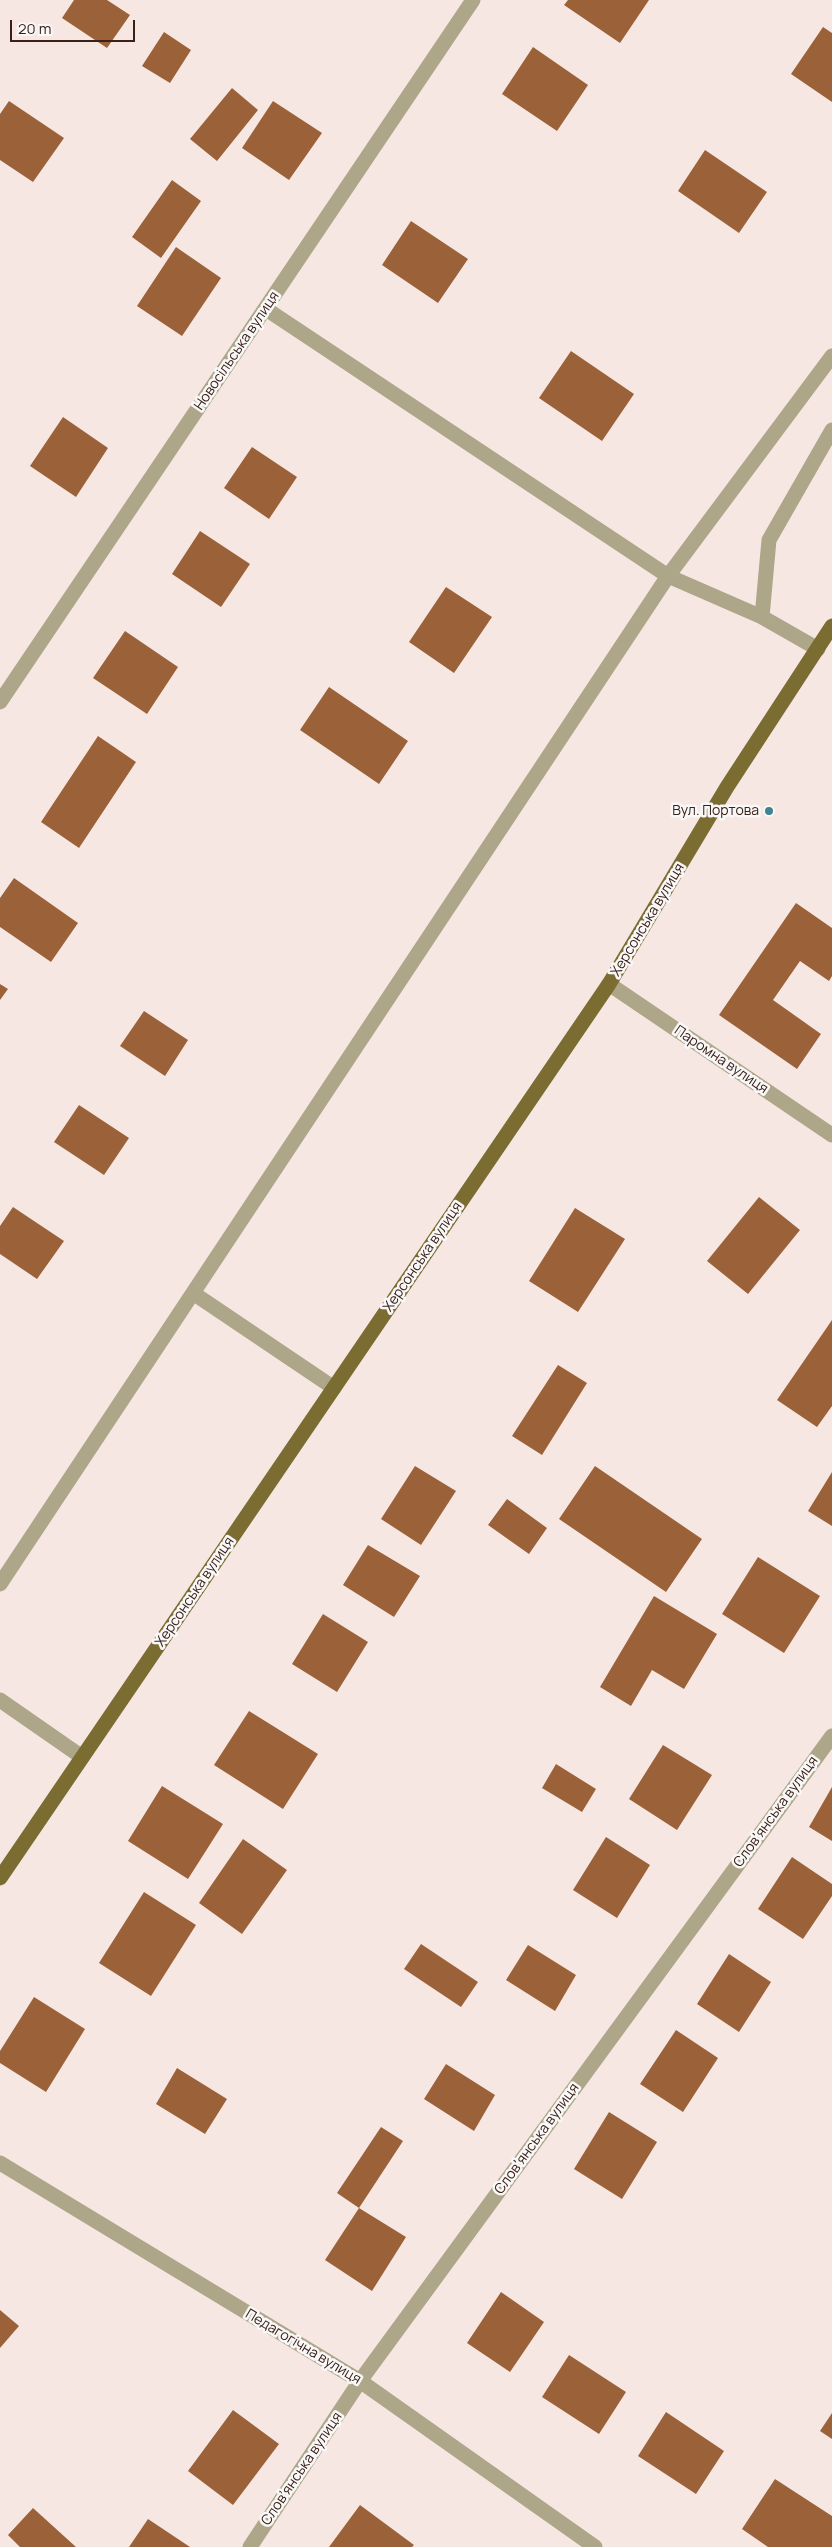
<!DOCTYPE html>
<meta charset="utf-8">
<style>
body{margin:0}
#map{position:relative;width:832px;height:2547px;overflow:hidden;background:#f7e7e3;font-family:Manrope,sans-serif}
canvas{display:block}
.scale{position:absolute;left:10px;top:20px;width:125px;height:22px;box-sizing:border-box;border:2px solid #3c2018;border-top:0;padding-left:6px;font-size:15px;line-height:18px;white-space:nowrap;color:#3c2018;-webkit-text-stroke:4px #f8f8f8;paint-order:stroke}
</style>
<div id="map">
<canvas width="832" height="2547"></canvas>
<div class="scale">20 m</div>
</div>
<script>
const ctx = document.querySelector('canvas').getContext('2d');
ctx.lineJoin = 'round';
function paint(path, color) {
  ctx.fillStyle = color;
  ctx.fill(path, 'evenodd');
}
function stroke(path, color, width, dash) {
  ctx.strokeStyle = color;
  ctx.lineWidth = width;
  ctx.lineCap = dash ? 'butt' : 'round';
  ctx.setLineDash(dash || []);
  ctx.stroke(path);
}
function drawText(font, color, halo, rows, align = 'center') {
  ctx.font = font + ' Manrope,sans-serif';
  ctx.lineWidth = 5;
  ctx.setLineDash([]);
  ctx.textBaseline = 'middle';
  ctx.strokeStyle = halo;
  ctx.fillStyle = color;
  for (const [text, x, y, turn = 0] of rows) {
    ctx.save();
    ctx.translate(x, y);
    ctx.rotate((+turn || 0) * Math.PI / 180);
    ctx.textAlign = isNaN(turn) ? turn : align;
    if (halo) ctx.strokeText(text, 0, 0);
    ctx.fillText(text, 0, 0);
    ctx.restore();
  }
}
const building = new Path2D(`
 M74 0H107L130 15 107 48 62 18Z
 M568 0H649L620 43 564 5Z
 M823 27 832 33V102L791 74Z
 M164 32 191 50 170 83 142 66Z
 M533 47 588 85 557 131 502 94Z
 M232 88 258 110 217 161 190 139Z
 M9 101 64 138 33 182 0 160V114Z
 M273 101 322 133 289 180 242 148Z
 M705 150 767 192 739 233 678 191Z
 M172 180 201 201 161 258 132 237Z
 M411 221 468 259 438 303 382 265Z
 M176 247 221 278 182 336 137 306Z
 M571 351 634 394 602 441 539 398Z
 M63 417 108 448 76 497 30 466Z
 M252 447 297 477 269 519 224 488Z
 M200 531 250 564 221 607 172 574Z
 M446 587 492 617 454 673 409 642Z
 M125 631 178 667 147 714 93 678Z
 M329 687 408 741 379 784 300 730Z
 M98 736 136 762 79 848 41 822Z
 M14 878 78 923 51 962 0 927V898Z
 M796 903 832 928V976L829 981 800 961 773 1000 821 1034 797 1069 719 1015Z
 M0 984 8 989 0 1000Z
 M144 1011 188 1040 165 1076 120 1046Z
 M79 1105 129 1138 104 1175 54 1142Z
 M759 1197 800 1230 748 1294 707 1261Z
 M13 1207 64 1241 37 1279 0 1254V1226Z
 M575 1208 625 1239 578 1312 529 1281Z
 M832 1320V1406L817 1427 777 1400Z
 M558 1365 587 1383 542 1455 512 1436Z
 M415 1466 456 1491 421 1545 381 1519Z
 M595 1466 702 1539 666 1592 559 1519Z
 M832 1472V1526L808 1511Z
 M507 1499 547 1528 529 1554 488 1525Z
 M368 1545 420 1576 394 1617 343 1585Z
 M758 1557 820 1596 784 1653 722 1614Z
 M654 1596 717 1634 684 1689 652 1670 631 1706 600 1687Z
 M323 1614 368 1642 337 1692 292 1664Z
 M249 1711 318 1754 283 1809 214 1765Z
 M663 1745 712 1775 677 1830 629 1799Z
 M556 1764 596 1789 582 1812 542 1788Z
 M162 1786 223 1824 188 1879 128 1841Z
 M832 1787V1841L809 1827Z
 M606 1837 650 1865 617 1918 573 1890Z
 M243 1839 287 1870 242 1934 199 1903Z
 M792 1857 832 1884V1896L803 1939 758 1909Z
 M144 1892 196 1925 151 1996 99 1963Z
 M421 1944 478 1982 461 2007 404 1969Z
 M528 1945 576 1975 555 2011 506 1980Z
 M729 1954 771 1982 739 2032 697 2004Z
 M34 1997 85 2029 46 2092 0 2063V2051Z
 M676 2030 718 2058 683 2112 640 2084Z
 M446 2064 495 2095 474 2131 424 2099Z
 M177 2068 227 2099 205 2134 156 2104Z
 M609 2112 657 2142 622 2199 574 2169Z
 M381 2127 403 2141 359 2208 337 2193Z
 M359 2208 406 2237 372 2291 325 2260Z
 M501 2292 544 2322 510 2372 467 2343Z
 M0 2310 19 2326 0 2348Z
 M569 2355 626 2392 599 2434 542 2397Z
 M233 2410 279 2444 233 2505 188 2471Z
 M666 2412 724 2451 696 2494 638 2456Z
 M832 2413V2439L820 2431Z
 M775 2479 832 2516V2547H768L742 2529Z
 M360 2505 414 2545 412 2547H329Z
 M33 2508 76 2547H20L8 2535Z
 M148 2519 190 2547H129Z`);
const minor = new Path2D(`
 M266 309 668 576 762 617 818 649
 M762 617 769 540 832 430
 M0 702 473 0
 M609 984 832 1135
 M193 1293 334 1388
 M0 1584 668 576 832 356
 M0 1700 82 1757
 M0 2163 360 2381 595 2547
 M250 2547 360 2381 832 1736`);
const major = new Path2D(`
 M0 1878 609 984 727 787 832 626`);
const markers = [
 [769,811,5,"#3f8292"]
];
const streetNames = [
 ["Новосільська вулиця",237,351,-56],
 ["Херсонська вулиця",648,920,-59],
 ["Паромна вулиця",721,1060,34],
 ["Херсонська вулиця",423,1257,-56],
 ["Херсонська вулиця",195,1592,-56],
 ["Словʼянська вулиця",776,1812,-54],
 ["Словʼянська вулиця",537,2139,-54],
 ["Педагогічна вулиця",303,2347,31],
 ["Словʼянська вулиця",302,2469,-56]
];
const poiNames = [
 ["Вул. Портова",759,811]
];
paint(building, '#9b6239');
stroke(minor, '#aea689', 15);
stroke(major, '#7b6c32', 15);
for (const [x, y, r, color] of markers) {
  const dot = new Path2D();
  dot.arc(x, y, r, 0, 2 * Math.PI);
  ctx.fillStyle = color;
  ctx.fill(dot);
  stroke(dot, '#f8f8f8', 2);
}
drawText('14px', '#3c2018', '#f8f8f8', streetNames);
drawText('14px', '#3c2018', '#f8f8f8', poiNames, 'right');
</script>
